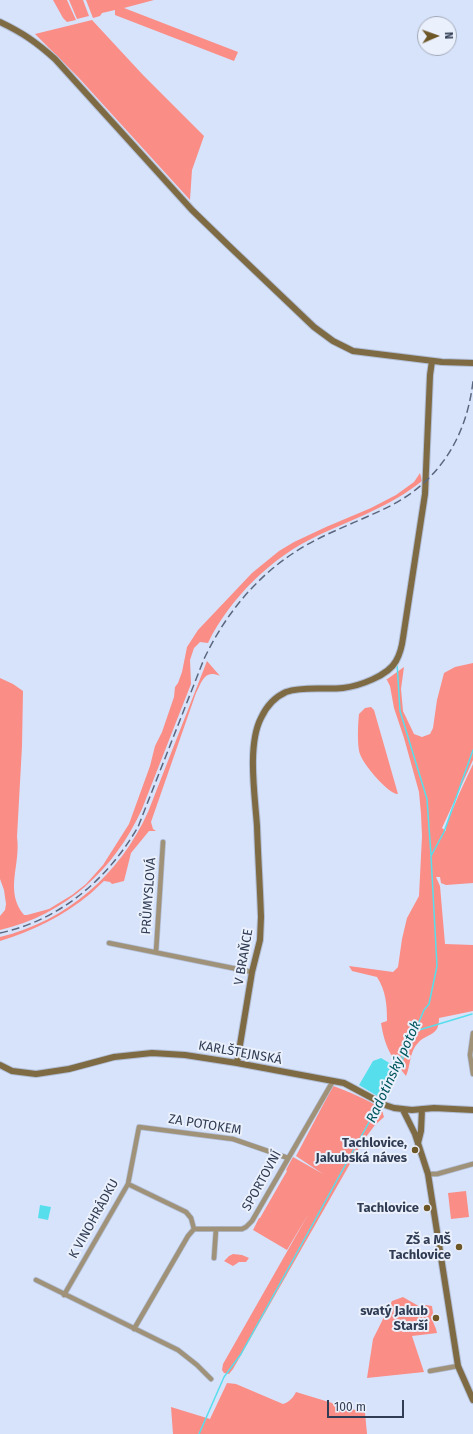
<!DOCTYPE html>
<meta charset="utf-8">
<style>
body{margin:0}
#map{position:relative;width:473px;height:1434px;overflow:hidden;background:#d7e3fb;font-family:"Fira Sans",sans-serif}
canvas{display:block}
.north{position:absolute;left:417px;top:16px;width:40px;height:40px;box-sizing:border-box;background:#eaf0fc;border:1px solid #a0a8b8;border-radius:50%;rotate:88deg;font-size:11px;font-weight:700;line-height:16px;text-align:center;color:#303c53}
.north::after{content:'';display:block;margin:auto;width:14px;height:18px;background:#6d5727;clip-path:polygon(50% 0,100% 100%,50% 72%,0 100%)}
.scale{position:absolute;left:327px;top:1400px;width:77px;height:18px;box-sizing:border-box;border:2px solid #303c53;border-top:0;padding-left:5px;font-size:12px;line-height:14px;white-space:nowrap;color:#303c53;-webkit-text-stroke:3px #eaf0fc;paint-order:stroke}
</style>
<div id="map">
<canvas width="473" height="1434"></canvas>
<div class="north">N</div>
<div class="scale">100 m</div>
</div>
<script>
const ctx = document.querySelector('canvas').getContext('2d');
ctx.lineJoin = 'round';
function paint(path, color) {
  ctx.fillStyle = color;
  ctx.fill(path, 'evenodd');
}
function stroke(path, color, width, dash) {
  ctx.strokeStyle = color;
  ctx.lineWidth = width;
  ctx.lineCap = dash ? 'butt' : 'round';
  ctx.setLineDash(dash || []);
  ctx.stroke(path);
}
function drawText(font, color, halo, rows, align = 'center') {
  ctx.font = font + ' "Fira Sans",sans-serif';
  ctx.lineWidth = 4;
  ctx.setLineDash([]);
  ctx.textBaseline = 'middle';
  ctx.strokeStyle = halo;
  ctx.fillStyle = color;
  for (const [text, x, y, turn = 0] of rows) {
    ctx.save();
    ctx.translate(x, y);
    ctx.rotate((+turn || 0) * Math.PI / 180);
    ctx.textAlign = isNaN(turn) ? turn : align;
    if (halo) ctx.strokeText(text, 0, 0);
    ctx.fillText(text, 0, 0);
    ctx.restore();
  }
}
const green = new Path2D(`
 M53 0H67L76 20 67 22 63 18Z
 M69 0H83L89 16 77 19Z
 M86 0H154L124 8 238 52 234 61 115 15V10L102 13 100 16 93 18Z
 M92 20 143 75 204 136 192 170 190 200 78 77 35 34Z
 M420 473 422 481C391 506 353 519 317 536 272 557 230 598 208 643L200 642 194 648 190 660 191 684 142 809C115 869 65 915 0 930V916L5 910 6 904 4 890 0 879V678L13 684 23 691 22 746 17 837C21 865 4 891 24 915H27L49 909 72 895 86 884 103 865 129 824 150 766 155 746 162 732 174 697 175 687 178 683 182 672 187 647 198 630 252 573 279 551 294 542 326 527 371 508 396 495 414 482Z
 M207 661 220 676C204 669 202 682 196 693L151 822 153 829 156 831H149L131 853 124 881 112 884 110 882 104 881C99 885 95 890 90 894 63 916 33 931 0 941V937C67 921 120 874 148 812Z
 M473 663V760L442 828 446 831V826L459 794 473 764V883L446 885 441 883 440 877H436L440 886 445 944 473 945V1011L439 1018C439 1037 428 1032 418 1043 409 1052 411 1065 406 1076 391 1056 385 1048 381 1023L387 1021C387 1005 386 991 377 977L352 971 349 966 393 972 398 967 402 939 407 918 419 896 422 836 421 814 419 792 404 738 394 708 390 686 387 680H386L404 667 401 689 403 711 414 734 422 737 430 734 433 728 437 700 444 673 455 667Z
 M371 707 374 710 398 794C388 794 363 764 360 754 357 745 358 723 359 714L365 708Z
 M333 1086C344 1090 376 1102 382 1111 383 1112 383 1115 384 1117L375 1125 363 1141 233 1369 229 1374 224 1373 222 1370 223 1364 309 1213 287 1250 253 1230 259 1218H260L287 1171 286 1170 293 1157 323 1174 296 1156Z
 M466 1191 469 1217 451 1219 448 1193Z
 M233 1254 242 1255 249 1258 246 1262H239L233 1266 224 1261 229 1256Z
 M403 1297 422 1308 426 1305 432 1306 433 1313 431 1317 436 1329 437 1333 412 1336 424 1372 367 1378 373 1339 392 1301Z
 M227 1383 236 1384 283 1404C289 1402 293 1398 296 1392L365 1413 367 1434H173L171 1407 210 1419Z`);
const water = new Path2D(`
 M381 1058 396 1067 379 1097 359 1085 373 1061Z
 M40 1205 51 1207 48 1220 38 1218Z`);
const stream = new Path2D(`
 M397 663 400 711 427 799 431 855
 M414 1035 419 1030 472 1014
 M392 1066 405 1053
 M382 1102 406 1052 424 1010 429 1004 437 966 431 856 444 832 473 750
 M199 1434 224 1377 241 1354 373 1115 380 1105`);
const street = new Path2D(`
 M109 943 252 972
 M156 952 163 842
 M473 1033 470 1055 473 1074
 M428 1174H437L473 1164
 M128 1184 186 1212 191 1218 194 1229
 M214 1258 216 1229
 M36 1280 178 1350 197 1365 211 1379
 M64 1295 128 1184 139 1127 233 1139 288 1158
 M134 1329 188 1236 194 1229H242L246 1227 252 1221 333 1081
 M430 1371 458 1366`);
const secondary = new Path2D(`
 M0 22C23 33 36 42 55 59L192 210 228 245 314 327 333 341 353 351 442 362 473 363
 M237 1063 252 972 260 940 261 917C260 887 258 856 257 826 255 796 247 745 261 718 266 707 275 697 286 692 304 686 324 690 343 688 359 686 388 676 396 661 400 654 402 646 403 638L425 494 430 375 432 361
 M0 1065 12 1071 36 1074 69 1069 114 1057 152 1053 185 1055 237 1063 344 1083 385 1105 394 1108 412 1110 434 1108 473 1110
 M403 1110 415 1134 428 1174 458 1366 473 1400
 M418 1143 421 1131 422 1109`);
const rail = new Path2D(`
 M0 933C60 920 107 880 138 827L204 659C224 617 253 580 292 554 323 533 359 522 392 505 441 479 467 435 473 381`);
const markers = [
 [415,1150,4,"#6d5727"],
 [427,1208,4,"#6d5727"],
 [459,1247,4,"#6d5727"],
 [436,1318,4,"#6d5727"]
];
const streetNames = [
 ["PRŮMYSLOVÁ",149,896,-86],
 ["V BRAŇCE",244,957,-80],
 ["KARLŠTEJNSKÁ",240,1053,10],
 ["ZA POTOKEM",205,1125,9],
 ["SPORTOVNÍ",262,1181,-61],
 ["K VINOHRÁDKU",94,1219,-61]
];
const poiNames = [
 ["Tachlovice,",407,1143],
 ["Jakubská náves",407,1158],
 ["Tachlovice",419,1208],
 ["ZŠ a MŠ",451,1240],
 ["Tachlovice",451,1255],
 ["svatý Jakub",428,1311],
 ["Starší",428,1326]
];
const waterNames = [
 ["Radotínský potok",394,1072,-65]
];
paint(green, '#fa8d86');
paint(water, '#57deec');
stroke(stream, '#57deec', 1.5);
stroke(street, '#b2bed6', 6);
stroke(secondary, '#b2bed6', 8);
stroke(street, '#9f9278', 4.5);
stroke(secondary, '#7e6b44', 6);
stroke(rail, '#5b677e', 1.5, [8, 4]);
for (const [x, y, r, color] of markers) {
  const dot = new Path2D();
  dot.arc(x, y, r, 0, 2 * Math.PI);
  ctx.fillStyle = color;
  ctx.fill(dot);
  stroke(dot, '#eaf0fc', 1.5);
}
drawText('13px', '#303c53', '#eaf0fc', streetNames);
drawText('bold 13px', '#303c53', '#eaf0fc', poiNames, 'right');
drawText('italic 14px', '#00565d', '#eaf0fc', waterNames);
</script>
